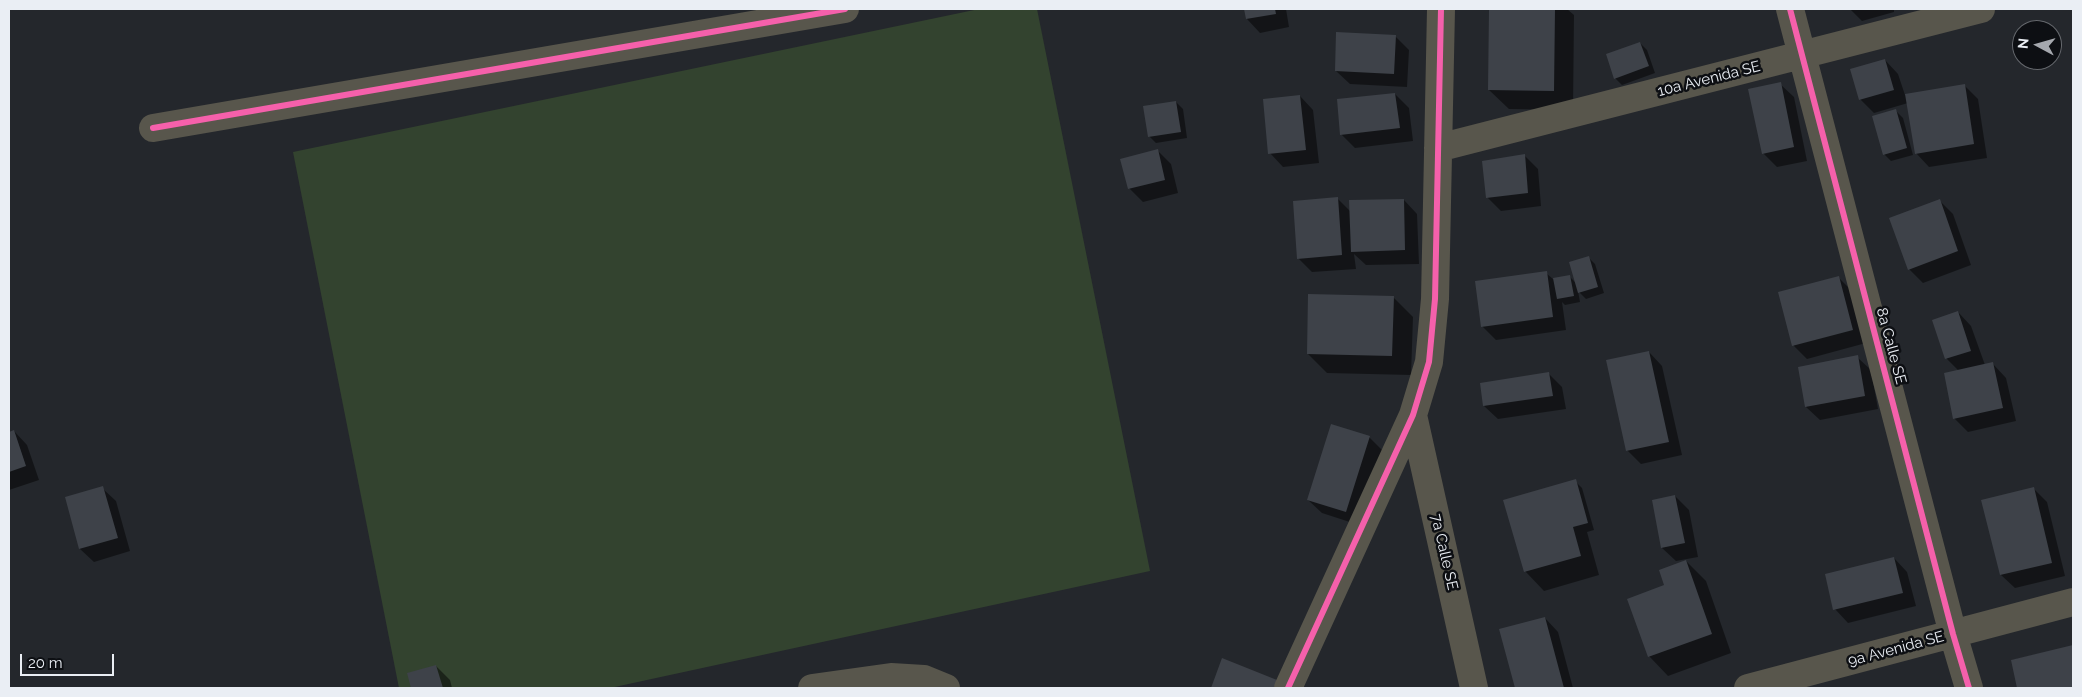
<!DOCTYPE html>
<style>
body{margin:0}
#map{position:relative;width:2082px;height:697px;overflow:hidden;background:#24272c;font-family:Raleway,sans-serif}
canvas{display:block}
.frame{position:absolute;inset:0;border:10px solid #eaeef4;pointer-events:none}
.north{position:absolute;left:2012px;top:20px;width:50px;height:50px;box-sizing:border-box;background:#0d0f13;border:1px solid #65686d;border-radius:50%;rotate:276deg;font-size:14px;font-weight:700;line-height:20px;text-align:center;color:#eaeef4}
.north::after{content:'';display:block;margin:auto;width:18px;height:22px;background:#a5a8ae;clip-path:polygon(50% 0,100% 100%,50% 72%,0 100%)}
.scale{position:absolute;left:20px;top:654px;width:94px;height:22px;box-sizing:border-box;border:2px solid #eaeef4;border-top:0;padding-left:6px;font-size:15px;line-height:18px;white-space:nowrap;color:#eaeef4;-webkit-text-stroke:4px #0d0f13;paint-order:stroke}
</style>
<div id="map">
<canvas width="2082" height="697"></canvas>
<div class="frame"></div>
<div class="north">N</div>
<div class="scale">20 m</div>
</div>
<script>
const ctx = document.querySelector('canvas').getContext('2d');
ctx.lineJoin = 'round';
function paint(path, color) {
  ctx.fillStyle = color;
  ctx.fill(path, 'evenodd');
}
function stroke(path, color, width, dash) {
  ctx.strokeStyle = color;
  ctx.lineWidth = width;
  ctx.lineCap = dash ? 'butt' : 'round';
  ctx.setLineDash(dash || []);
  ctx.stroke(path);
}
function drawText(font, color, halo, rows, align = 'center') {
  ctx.font = font + ' Raleway,sans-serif';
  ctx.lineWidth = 5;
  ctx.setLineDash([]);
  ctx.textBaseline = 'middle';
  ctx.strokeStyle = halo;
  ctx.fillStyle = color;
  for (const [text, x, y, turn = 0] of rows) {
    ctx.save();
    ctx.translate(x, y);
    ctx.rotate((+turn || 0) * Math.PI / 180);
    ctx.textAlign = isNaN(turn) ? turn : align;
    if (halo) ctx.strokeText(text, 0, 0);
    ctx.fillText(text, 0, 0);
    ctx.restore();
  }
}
const green = new Path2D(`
 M979 9H1037L1150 571 610 688H399L293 152Z`);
const shadow = new Path2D(`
 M1245 9H1286L1289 27 1260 33 1247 19Z
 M1490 9H1567L1574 15 1573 110 1509 109 1489 90Z
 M1850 9H1894V12L1862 21Z
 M1395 36 1409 50 1407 87 1350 84 1336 71Z
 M1640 43 1647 50 1655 73 1622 85 1615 78Z
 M1885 60 1898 74 1905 95 1965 86 1978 99 1987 158 1929 167 1916 153 1908 103 1874 113 1860 99Z
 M1780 84 1794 97 1807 161 1777 167 1763 153Z
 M1395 94 1409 108 1413 141 1355 148 1341 134Z
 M1300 96 1313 110 1319 163 1283 167 1270 153Z
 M1176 102 1183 109 1187 138 1156 143 1149 136Z
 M1896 111 1903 118 1913 155 1891 161 1884 154Z
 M1158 151 1171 164 1178 193 1143 202 1129 188Z
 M1524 155 1538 169 1541 206 1501 211 1487 197Z
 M1337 198 1351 212 1404 200 1417 214 1419 264 1366 265 1354 254 1356 269 1312 272 1298 258Z
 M1940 201 1953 214 1971 265 1923 283 1909 269Z
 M1588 257 1595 264 1604 293 1586 299 1578 291 1580 302 1565 305 1562 302 1566 330 1496 340 1482 326 1546 273 1553 279 1569 276 1576 283Z
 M1838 277 1852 291 1866 343 1807 359 1794 346 1779 293Z
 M1393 297 1413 317 1411 375 1327 373 1308 354Z
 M1958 312 1971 326 1985 365 1993 364 2006 378 2016 421 1968 432 1954 418 1959 371 1947 359 1934 321Z
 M1649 352 1662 366 1682 455 1641 464 1627 450Z
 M1857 357 1871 370 1878 409 1820 420 1806 407Z
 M1549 374 1562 387 1566 409 1498 419 1484 406Z
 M14 431 27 445 39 480 9 490V433Z
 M1369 437 1383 451 1359 525 1322 513 1308 500Z
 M1575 481 1582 488 1594 530 1587 532 1599 575 1544 591 1525 571Z
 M102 488 116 501 130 551 94 562 80 549 66 498Z
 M2034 489 2047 502 2065 576 2015 588 2001 575Z
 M1675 496 1689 510 1698 557 1676 561 1662 548Z
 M1894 558 1907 572 1916 606 1848 623 1835 609Z
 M1686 561 1706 581 1731 653 1668 676 1649 656Z
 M1545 618 1558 632 1573 688H1516L1501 630Z
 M2073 646V688H2019L2012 660Z
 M1223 660 1284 688H1212Z
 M436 666 450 680 452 688H413L409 674Z`);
const building = new Path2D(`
 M1244 9H1275L1276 14 1246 19Z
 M1489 9H1555L1554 91 1488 90Z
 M1336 32 1396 35 1394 74 1335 71Z
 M1640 42 1649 66 1614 79 1606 54Z
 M1885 59 1894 90 1859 100 1850 69Z
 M1781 82 1794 147 1762 154 1748 89Z
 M1965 84 1974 144 1915 154 1905 94Z
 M1395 93 1400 128 1340 135 1337 99Z
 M1300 95 1306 150 1268 154 1263 99Z
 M1176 101 1181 132 1148 137 1143 106Z
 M1896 109 1907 148 1883 155 1872 116Z
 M1158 149 1165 180 1128 189 1120 159Z
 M1525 154 1528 193 1486 198 1482 161Z
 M1338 197 1342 255 1297 259 1293 201Z
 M1404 199 1405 250 1351 252 1349 200Z
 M1940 199 1958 251 1908 270 1889 218Z
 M1589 256 1598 287 1578 293 1569 262Z
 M1547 271 1553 317 1481 327 1475 281Z
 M1570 275 1574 296 1557 299 1553 278Z
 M1839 276 1853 330 1792 346 1778 292Z
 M1308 294 1394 296 1392 356 1307 354Z
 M1958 311 1971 351 1945 359 1932 320Z
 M1649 351 1669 442 1626 451 1606 360Z
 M1858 355 1865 396 1805 407 1798 367Z
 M1993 362 2003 408 1953 419 1944 373Z
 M1549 372 1553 396 1483 406 1480 383Z
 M1331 424 1370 436 1346 512 1307 500Z
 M14 430 26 466 9 472V432Z
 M1576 479 1588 523 1573 527 1581 556 1524 572 1503 500Z
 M103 486 118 538 79 549 65 497Z
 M2034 487 2052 563 2000 575 1981 500Z
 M1675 495 1685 543 1661 548 1652 500Z
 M1894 557 1903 593 1833 610 1825 574Z
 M1686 560 1712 634 1648 657 1627 599 1664 585 1659 570Z
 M1545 617 1564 688H1515L1499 629Z
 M2073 645V688H2017L2011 660Z
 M1222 658 1277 680 1274 688H1211Z
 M436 665 443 688H411L407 673Z`);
const minor = new Path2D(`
 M1790 9 1953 634 1969 688
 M153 128 845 9
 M1438 148 1981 9
 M1413 415 1474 688
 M812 688 891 677 924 679 946 688
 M1288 688 1413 415 1429 362 1435 299 1441 9
 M1748 688 2073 602`);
const cycleway = new Path2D(`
 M1790 9 1953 634 1969 688
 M153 128 845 9
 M1288 688 1413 415 1429 362 1435 299 1441 9`);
const streetNames = [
 ["10a Avenida SE",1709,79,-14],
 ["8a Calle SE",1891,346,75],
 ["7a Calle SE",1444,552,77],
 ["9a Avenida SE",1896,649,-15]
];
paint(green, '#33432f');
paint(shadow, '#0007');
paint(building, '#3e4249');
stroke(minor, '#58564c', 28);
stroke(cycleway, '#f560ab', 6);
drawText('15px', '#eaeef4', '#0d0f13', streetNames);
</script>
